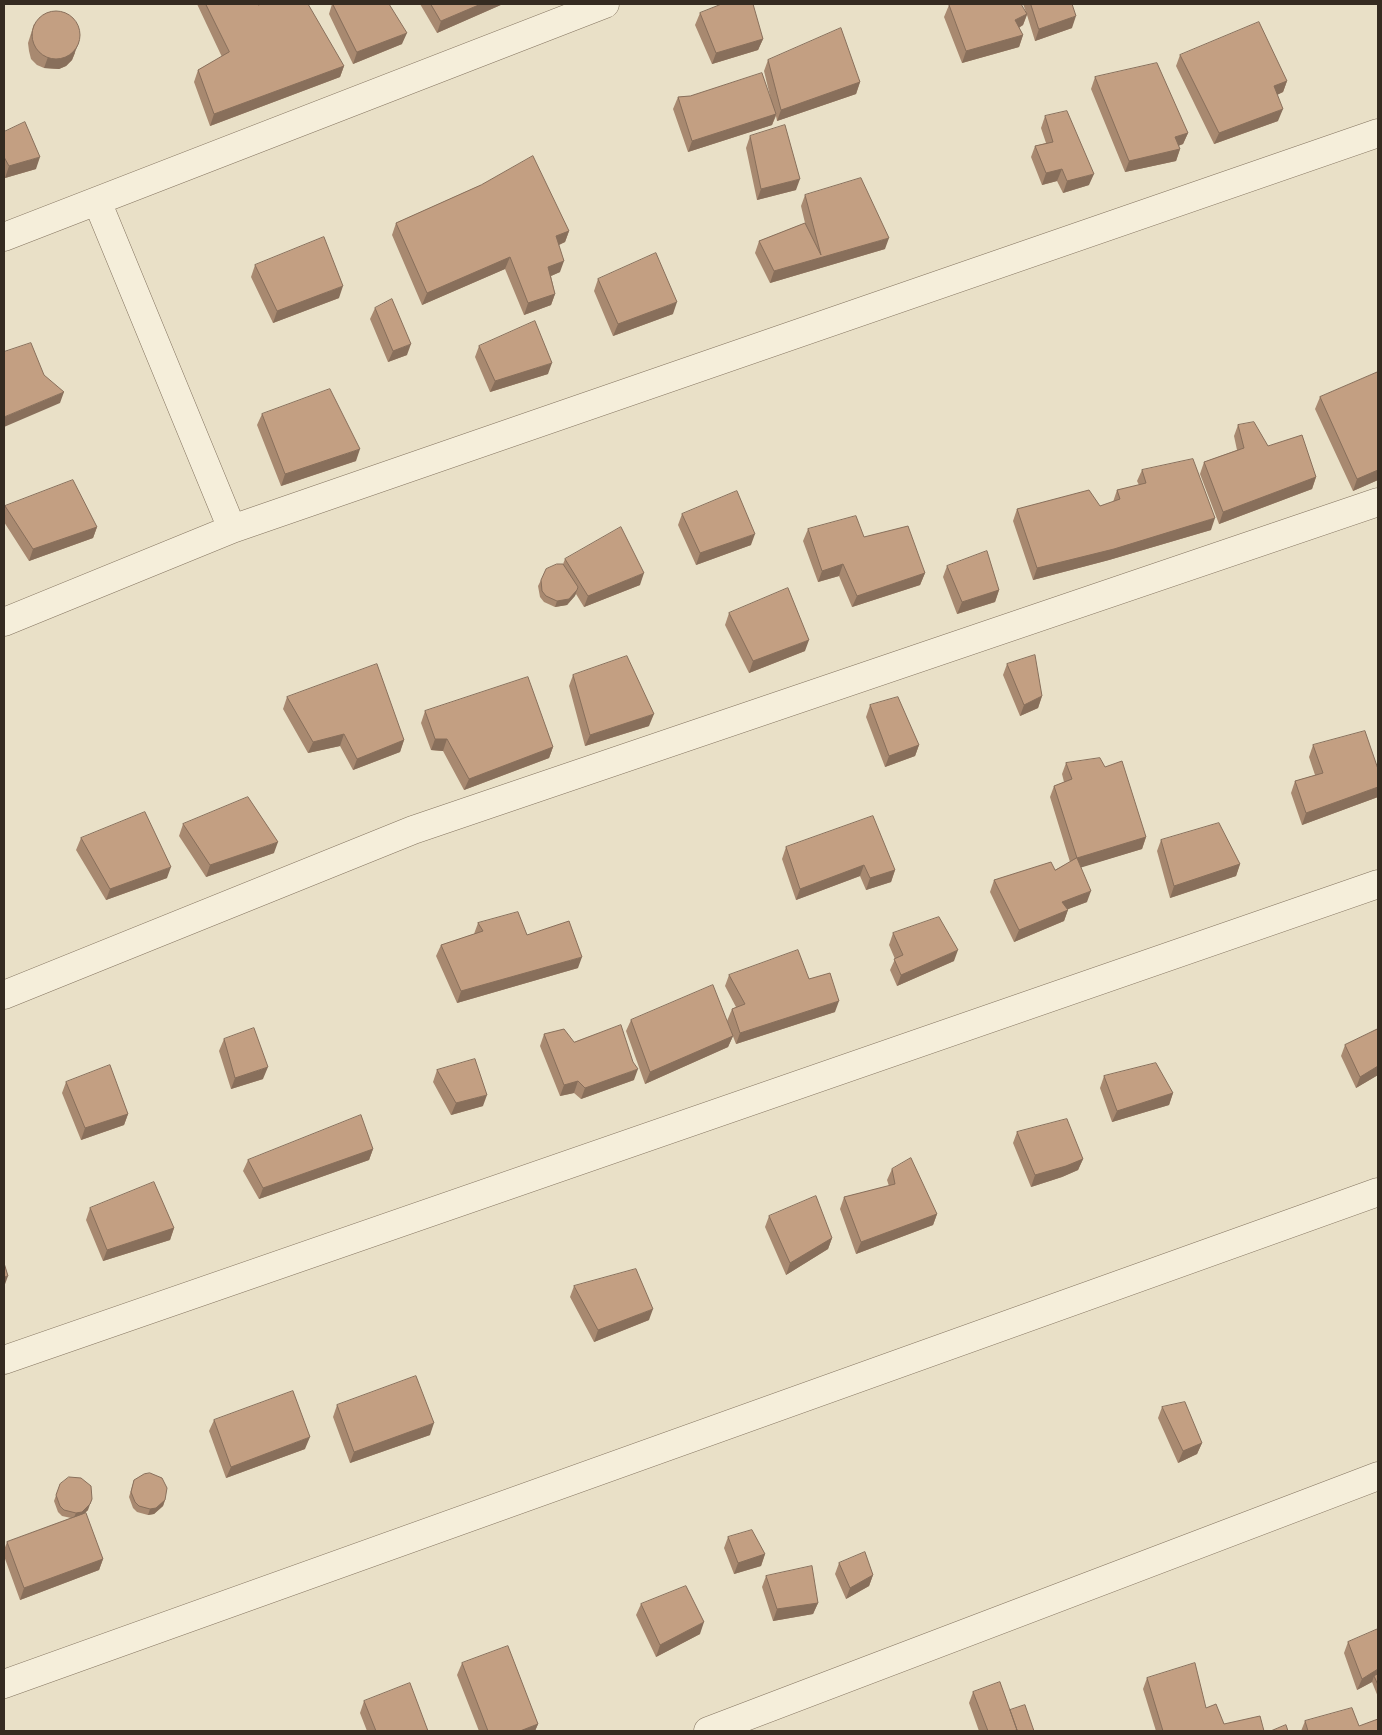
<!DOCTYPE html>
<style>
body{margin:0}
#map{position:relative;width:1382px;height:1735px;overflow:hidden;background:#e9e0c7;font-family:"Libre Baskerville",serif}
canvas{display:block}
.frame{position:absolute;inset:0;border:5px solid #352b21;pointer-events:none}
</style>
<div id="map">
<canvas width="1382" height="1735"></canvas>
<div class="frame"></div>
</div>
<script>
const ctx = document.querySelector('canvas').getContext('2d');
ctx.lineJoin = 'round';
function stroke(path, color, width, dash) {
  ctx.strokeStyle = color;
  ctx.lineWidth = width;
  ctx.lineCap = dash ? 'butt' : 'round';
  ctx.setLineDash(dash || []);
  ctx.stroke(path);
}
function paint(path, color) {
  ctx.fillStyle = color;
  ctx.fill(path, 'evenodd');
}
const street = new Path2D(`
 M97 201 232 529
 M4 237 605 4
 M4 622 232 529 1378 133
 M4 995 413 830 1378 502
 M4 1360 1378 884
 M4 1684 1378 1192
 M708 1731 1378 1476`);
const wall = new Path2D(`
 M197 4H257L258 5 344 66 340 77 210 126 194 82 198 70 222 57Z
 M332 4H389L402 44 353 64 329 14Z
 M420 4H503L437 33Z
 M1023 4H1072V28L1035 41 1027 15 1023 25 1019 28 1023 35 1019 47 962 63 944 17 949 5 1026 12Z
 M700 13 763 39 758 50 712 64 695 25Z
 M34 24 75 53 72 60 66 66 59 69 44 68 37 65 31 59 29 51 28 43Z
 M1180 55 1287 81 1283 92 1277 95 1278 121 1214 144 1176 66Z
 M768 60 860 82 856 94 777 121 776 116 772 125 688 152 673 109 678 97 690 96 771 100 764 71Z
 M1095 77 1188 133 1183 144 1178 146 1180 149 1176 161 1125 172 1091 89Z
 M1045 116 1089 185 1063 193 1057 181 1042 185 1031 157 1035 146 1046 143 1041 128Z
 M4 132 36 169 5 178 4 176Z
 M750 136 796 190 757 200 746 148Z
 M481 185 569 231 565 242 559 245 560 272 551 276 555 294 551 305 524 315 505 269 422 305 392 235 396 223Z
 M805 195 885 249 770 283 755 253 759 241 805 223 801 206Z
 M255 265 339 298 273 323 251 277Z
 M598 279 673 314 613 336 594 291Z
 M375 308 407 355 388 362 370 319Z
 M479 346 548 374 490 392 475 357Z
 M1378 372V480L1353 491 1315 409 1320 397Z
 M262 414 356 461 281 486 257 425Z
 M1238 425 1268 446 1316 477 1312 489 1219 524 1200 474 1204 462 1237 450 1234 436Z
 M1142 470 1211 530 1109 560 1033 580 1013 521 1017 509 1100 506 1113 502 1117 490 1139 485 1137 481Z
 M5 506 97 527 93 538 29 561 4 522V508Z
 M682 514 751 545 696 565 678 525Z
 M808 529 925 573 920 585 852 607 839 576 818 582 803 541Z
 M565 559 640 585 584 607 576 594 567 605 555 607 544 602 540 597 538 586 541 580 563 564Z
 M947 566 999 590 995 602 957 614 943 577Z
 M729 613 805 651 749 673 725 625Z
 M1007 664 1042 696 1038 708 1020 716 1003 675Z
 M573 675 649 726 585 746 569 686Z
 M287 697 404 740 400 752 353 770 340 746 308 753 283 709Z
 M870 705 919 745 915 756 885 767 866 717Z
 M425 711 553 747 549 758 464 790 443 751 431 750 421 723Z
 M1313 745 1378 769V797L1302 825 1291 793 1295 781 1315 775 1309 757Z
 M1066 763 1146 837 1142 849 1081 867 1087 902 1068 909 1064 921 1014 942 990 892 994 880 1055 870 1070 862 1050 797 1054 786 1064 782 1062 774Z
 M183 824 274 853 206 877 179 836Z
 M81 838 167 878 106 900 76 850Z
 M1161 840 1240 864 1236 876 1170 898 1157 851Z
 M786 847 895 870 891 882 866 890 860 876 796 900 782 859Z
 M478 923 527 935 578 968 457 1003 436 956 441 945 474 934Z
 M893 933 954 961 897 986 890 970 895 959 889 945Z
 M729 975 809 979 835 1012 736 1044 727 1021 732 1009 736 1007 725 986Z
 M631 1020 733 1036 728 1047 645 1084 626 1031Z
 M1378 1029V1075L1356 1088 1341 1056 1345 1045Z
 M544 1034 574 1042 634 1080 581 1099 574 1093 560 1096 540 1046Z
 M224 1039 263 1079 231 1089 219 1051Z
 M437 1070 483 1106 451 1115 433 1082Z
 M1104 1076 1173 1093 1169 1105 1112 1122 1100 1088Z
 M66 1082 128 1114 124 1125 81 1140 62 1093Z
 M1017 1132 1083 1159 1078 1170 1062 1177 1031 1187 1013 1143Z
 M373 1149 369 1160 259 1199 243 1171 248 1160Z
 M892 1169 937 1214 933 1225 856 1254 840 1209 844 1197 889 1186 887 1180Z
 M90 1208 174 1228 170 1240 103 1261 86 1220Z
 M769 1216 832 1238 828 1249 786 1275 765 1227Z
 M574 1286 649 1320 594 1342 570 1297Z
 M337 1405 430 1435 350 1463 333 1417Z
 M1162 1407 1202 1443 1197 1454 1178 1463 1158 1418Z
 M214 1420 305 1449 226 1478 209 1431Z
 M134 1480 165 1500 163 1506 154 1514 148 1515 137 1512 133 1508 129 1497Z
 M60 1484 88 1510 84 1514 103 1559 99 1570 20 1600 4 1556V1550L7 1542 71 1518 62 1516 58 1512 54 1501Z
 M728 1537 765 1554 761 1566 734 1574 724 1548Z
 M839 1563 873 1575 869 1586 846 1599 835 1574Z
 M766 1576 818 1603 813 1614 773 1621 762 1587Z
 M641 1604 700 1634 656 1657 636 1615Z
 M1378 1631V1697L1372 1682 1357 1690 1344 1653 1348 1642Z
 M462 1663 538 1724 535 1731H479L457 1675Z
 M1147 1678 1206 1708 1224 1724 1264 1731H1156L1143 1689Z
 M973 1692 1010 1710 1034 1731H979L969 1703Z
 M364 1701 428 1731H367L360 1713Z
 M1305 1721 1359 1726 1378 1731H1301Z`);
const shadedWall = new Path2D(`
 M481 4H503L437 33 441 21Z
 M1027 14 1023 25 1011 32 1015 20Z
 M1076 16 1072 28 1035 41 1039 29Z
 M407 33 402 44 353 64 357 52Z
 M1023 35 1019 47 962 63 966 51Z
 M763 39 758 50 712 64 716 53Z
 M79 42 72 60 66 66 59 69 44 68 48 57Z
 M344 66 340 77 210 126 214 114Z
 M1287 81 1283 92 1270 98 1274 86Z
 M860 82 856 94 777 121 781 110Z
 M1283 109 1278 121 1214 144 1219 133Z
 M776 114 772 125 688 152 692 141Z
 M1188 133 1183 144 1170 149 1175 137Z
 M1180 149 1176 161 1125 172 1129 161Z
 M40 157 36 169 5 178 9 166Z
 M1062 169 1057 181 1042 185 1046 173Z
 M1094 174 1089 185 1063 193 1067 181Z
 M800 179 796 190 757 200 761 189Z
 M569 231 565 242 552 248 556 236Z
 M889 238 885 249 770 283 774 271Z
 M510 257 505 269 422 305 427 293Z
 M564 261 560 272 544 279 548 267Z
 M343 286 339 298 273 323 277 311Z
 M555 294 551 305 524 315 528 303Z
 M677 302 673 314 613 336 618 324Z
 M411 344 407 355 388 362 393 351Z
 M552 363 548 374 490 392 495 381Z
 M64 392 60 403 4 427V417Z
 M360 449 356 461 281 486 285 474Z
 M1378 470V480L1353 491 1357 479Z
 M1316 477 1312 489 1219 524 1223 512Z
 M1215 518 1211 530 1109 560 1033 580 1037 568Z
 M97 527 93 538 29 561 33 549Z
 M755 534 751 545 696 565 700 553Z
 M843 564 839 576 818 582 822 571Z
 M644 573 640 585 584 607 588 596Z
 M925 573 920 585 852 607 857 596Z
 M577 590 575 596 567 605 555 607 557 601Z
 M999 590 995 602 957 614 962 602Z
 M809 640 805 651 749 673 753 661Z
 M1042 696 1038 708 1020 716 1024 705Z
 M654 714 649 726 585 746 590 735Z
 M344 734 340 746 308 753 313 742Z
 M435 739H447L443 751 431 750Z
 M404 740 400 752 353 770 357 759Z
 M919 745 915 756 885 767 889 756Z
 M553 747 549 758 464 790 469 779Z
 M1378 787V797L1302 825 1306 813Z
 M1146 837 1142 849 1073 870 1077 858Z
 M278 842 274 853 206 877 210 865Z
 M1240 864 1236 876 1170 898 1174 886Z
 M864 865 860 876 796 900 800 889Z
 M171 867 167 878 106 900 110 889Z
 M895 870 891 882 866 890 870 878Z
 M1091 891 1087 902 1058 913 1062 902Z
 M1068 910 1064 921 1014 942 1019 930Z
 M958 950 954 961 897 986 901 975Z
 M582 957 578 968 457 1003 461 991Z
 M839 1001 835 1012 736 1044 740 1033Z
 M733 1036 728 1047 645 1084 650 1072Z
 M1378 1066V1075L1356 1088 1360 1077Z
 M268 1067 263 1079 231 1089 235 1078Z
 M638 1069 634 1080 581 1099 585 1088Z
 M578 1081 574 1093 560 1096 564 1085Z
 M1173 1093 1169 1105 1112 1122 1117 1111Z
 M487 1095 483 1106 451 1115 456 1103Z
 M128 1114 124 1125 81 1140 85 1128Z
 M373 1149 369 1160 259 1199 263 1188Z
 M1083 1159 1078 1170 1062 1177 1031 1187 1035 1175Z
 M937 1214 933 1225 856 1254 861 1242Z
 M174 1228 170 1240 103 1261 107 1250Z
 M832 1238 828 1249 786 1275 790 1263Z
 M8 1276 4 1287V1277Z
 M653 1309 649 1320 594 1342 598 1330Z
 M434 1423 430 1435 350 1463 354 1452Z
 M310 1437 305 1449 226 1478 231 1467Z
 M1202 1443 1197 1454 1178 1463 1183 1451Z
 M92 1499 88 1510 79 1518 73 1519 76 1513Z
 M165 1500 163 1506 154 1514 148 1515 150 1509Z
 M765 1554 761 1566 734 1574 738 1563Z
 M103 1559 99 1570 20 1600 24 1588Z
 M873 1575 869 1586 846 1599 850 1588Z
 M818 1603 813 1614 773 1621 777 1609Z
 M704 1622 700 1634 656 1657 660 1645Z
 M1378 1669V1678L1374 1676 1372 1682 1357 1690 1362 1679Z
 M538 1724 535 1731H520Z`);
const building = new Path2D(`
 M206 4H257L258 5 262 4H308L344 66 214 114 198 70 229 52Z
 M333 4H389L407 33 357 52Z
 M431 4H481L441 21Z
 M722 4H753L763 39 716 53 700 13Z
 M952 4H1021L1027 14 1015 20 1023 35 966 51 949 5Z
 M1031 4H1072L1076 16 1039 29Z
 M32 35a24 24 0 1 1 48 0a24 24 0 1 1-48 0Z
 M1259 22 1287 81 1274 86 1283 109 1219 133 1180 55Z
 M841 28 860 82 781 110 768 60Z
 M1157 63 1188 133 1175 137 1180 149 1129 161 1095 77Z
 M762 73 776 114 692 141 678 97 690 96Z
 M1067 111 1094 174 1067 181 1062 169 1046 173 1035 146 1053 142 1045 116Z
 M25 122 40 157 9 166 4 157V132Z
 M785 125 800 179 761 189 750 136Z
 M533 156 569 231 556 236 564 261 548 267 555 294 528 303 510 257 427 293 396 223 481 185Z
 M861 178 889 238 774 271 759 241 805 223 821 255 805 195Z
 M324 237 343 286 277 311 255 265Z
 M656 253 677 302 618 324 598 279Z
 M392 299 411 344 393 351 375 308Z
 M535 321 552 363 495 381 479 346Z
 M31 343 44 375 64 392 4 417V352Z
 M1378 372V470L1357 479 1320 397Z
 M330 389 360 449 285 474 262 414Z
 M1254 422 1268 446 1302 435 1316 477 1223 512 1204 462 1244 448 1238 425Z
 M1193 459 1215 518 1114 549 1037 568 1017 509 1089 490 1100 506 1120 499 1117 490 1146 483 1142 470Z
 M73 480 97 527 33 549 5 506Z
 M737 491 755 534 700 553 682 514Z
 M856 516 864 537 908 526 925 573 857 596 843 564 822 571 808 529Z
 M621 527 644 573 588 596 565 559Z
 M987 551 999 590 962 602 947 566Z
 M557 564H563L578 587 577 590 569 599 557 601 546 596 542 591 541 580 546 569Z
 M788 588 809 640 753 661 729 613Z
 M1035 655 1042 696 1024 705 1007 664Z
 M627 656 654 714 590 735 573 675Z
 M377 664 404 740 357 759 344 734 313 742 287 697Z
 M528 677 553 747 469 779 447 739H435L425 711Z
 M898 697 919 745 889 756 870 705Z
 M1365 731 1378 769V787L1306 813 1295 781 1323 773 1313 745Z
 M1100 758 1105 767 1122 761 1146 837 1077 858 1054 786 1072 779 1066 763Z
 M248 797 278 842 210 865 183 824Z
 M145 812 171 867 110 889 81 838Z
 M873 816 895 870 870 878 864 865 800 889 786 847Z
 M1219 823 1240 864 1174 886 1161 840Z
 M1077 858 1091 891 1062 902 1068 910 1019 930 994 880 1051 862 1055 870Z
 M518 912 527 935 569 921 582 957 461 991 441 945 483 931 478 923Z
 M939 917 958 950 901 975 894 959 903 955 893 933Z
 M798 950 809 979 830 973 839 1001 740 1033 732 1009 745 1004 729 975Z
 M713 985 733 1036 650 1072 631 1020Z
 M621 1025 633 1062 638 1069 585 1088 578 1081 564 1085 544 1034 564 1029 574 1042Z
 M254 1028 268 1067 235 1078 224 1039Z
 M1378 1029V1066L1360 1077 1345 1045Z
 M475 1059 487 1095 456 1103 437 1070Z
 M1156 1063 1173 1093 1117 1111 1104 1076Z
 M110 1065 128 1114 85 1128 66 1082Z
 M361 1115 373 1149 263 1188 248 1160Z
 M1067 1119 1083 1159 1066 1166 1035 1175 1017 1132Z
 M911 1158 937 1214 861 1242 844 1197 895 1184 892 1169Z
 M154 1182 174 1228 107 1250 90 1208Z
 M816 1196 832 1238 790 1263 769 1216Z
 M4 1263 8 1276 4 1277Z
 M636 1269 653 1309 598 1330 574 1286Z
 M416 1376 434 1423 354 1452 337 1405Z
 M293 1391 310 1437 231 1467 214 1420Z
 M1185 1402 1202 1443 1183 1451 1162 1407Z
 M150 1473 162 1478 167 1488 165 1500 156 1508 150 1509 139 1506 135 1502 131 1492 134 1480 144 1474Z
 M69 1477 81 1478 91 1486 92 1499 90 1504 82 1512 76 1513 64 1510 60 1506 56 1495 60 1484Z
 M86 1513 103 1559 24 1588 7 1542Z
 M752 1530 765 1554 738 1563 728 1537Z
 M865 1552 873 1575 850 1588 839 1563Z
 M812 1566 818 1603 777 1609 766 1576Z
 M686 1586 704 1622 660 1645 641 1604Z
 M1378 1629V1669L1362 1679 1348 1642Z
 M508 1646 538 1724 520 1731H488L462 1663Z
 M1195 1663 1206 1708 1216 1704 1224 1724 1260 1716 1264 1731H1163L1147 1678Z
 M1378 1674V1685L1374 1676Z
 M1000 1682 1017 1730 1013 1731H988L973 1692Z
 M410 1683 428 1731H376L364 1701Z
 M1025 1705 1034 1731H1017V1730L1010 1710Z
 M1352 1708 1359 1726 1378 1719V1731H1308L1305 1721Z
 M1286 1725 1288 1731H1271Z`);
stroke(street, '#83735f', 29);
stroke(street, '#f5eeda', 28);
paint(wall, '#a88970');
paint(shadedWall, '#886f5b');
paint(building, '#c39f82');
stroke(building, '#886f5b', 1);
</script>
